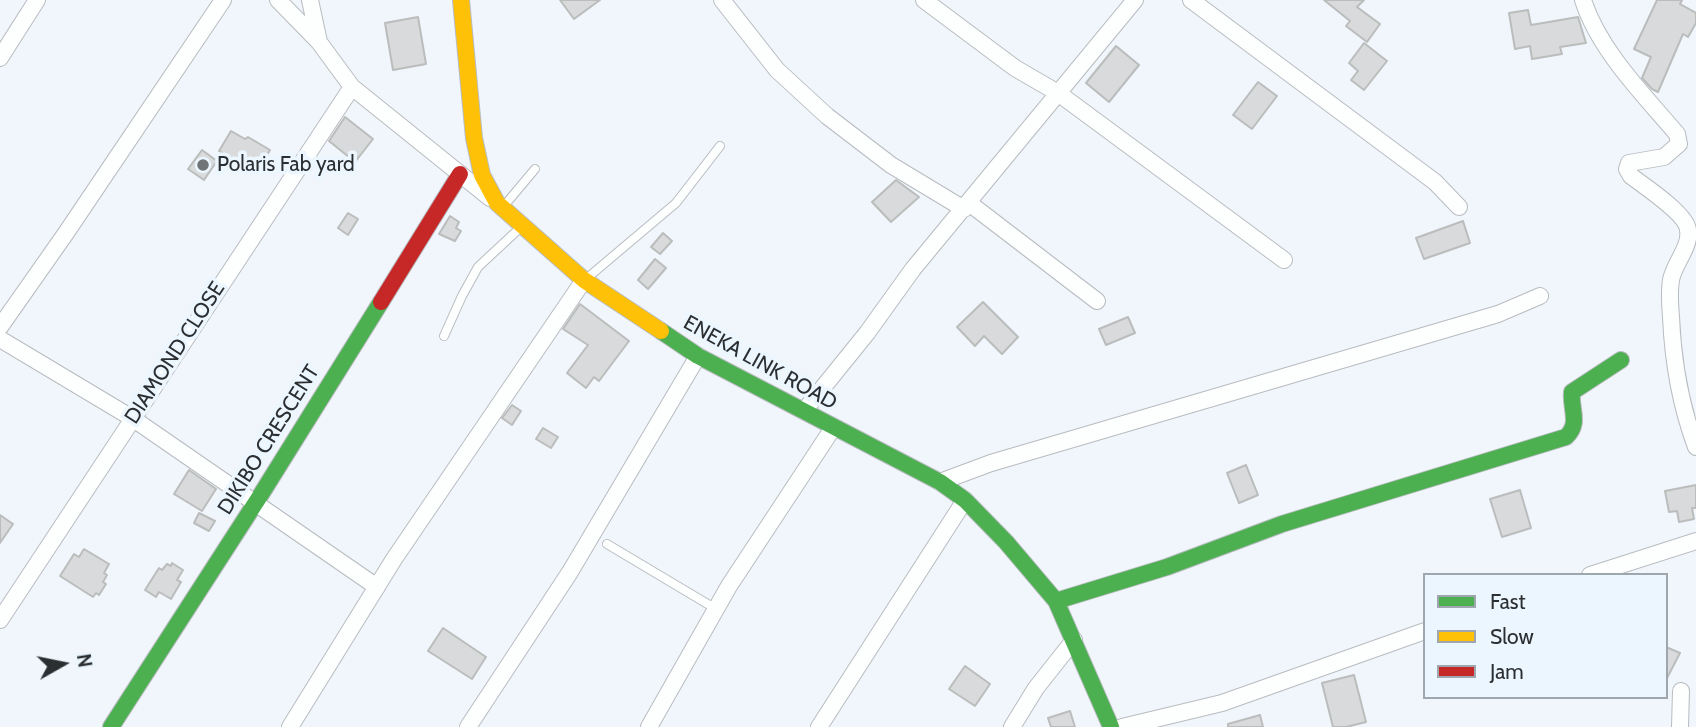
<!DOCTYPE html>
<style>
body{margin:0}
#map{position:relative;width:1696px;height:727px;overflow:hidden;background:#f0f6fb;font-family:Cabin,sans-serif}
canvas{display:block}
.legend{position:absolute;left:1423px;top:573px;width:245px;height:126px;box-sizing:border-box;background:#ecf6ff;border:2px solid #9fa6ad;margin:0;padding:9px 12px;list-style:none;font-size:21px;color:#2b2f32}
.legend li{display:flex;align-items:center;gap:14px;height:35px}
.legend b{width:35px;border:2px solid #9fa6ad}
.north{position:absolute;left:28px;top:629px;width:70px;height:70px;-webkit-text-stroke:5px #ecf6ff;paint-order:stroke;rotate:81deg;font-size:19px;font-weight:700;line-height:28px;text-align:center;color:#2b2f32}
.north::after{content:'';display:block;margin:auto;width:24px;height:32px;background:#2b2f32;clip-path:polygon(50% 0,100% 100%,50% 72%,0 100%)}
</style>
<div id="map">
<canvas width="1696" height="727"></canvas>
<ul class="legend">
<li><b style="height:9px;background:#4caf50"></b>Fast</li>
<li><b style="height:9px;background:#ffc107"></b>Slow</li>
<li><b style="height:9px;background:#c62828"></b>Jam</li>
</ul>
<div class="north">N</div>
</div>
<script>
const ctx = document.querySelector('canvas').getContext('2d');
ctx.lineJoin = 'round';
function paint(path, color) {
  ctx.fillStyle = color;
  ctx.fill(path, 'evenodd');
}
function stroke(path, color, width, dash) {
  ctx.strokeStyle = color;
  ctx.lineWidth = width;
  ctx.lineCap = dash ? 'butt' : 'round';
  ctx.setLineDash(dash || []);
  ctx.stroke(path);
}
function drawText(font, color, halo, rows, align = 'center') {
  ctx.font = font + ' Cabin,sans-serif';
  ctx.lineWidth = 7;
  ctx.setLineDash([]);
  ctx.textBaseline = 'middle';
  ctx.strokeStyle = halo;
  ctx.fillStyle = color;
  for (const [text, x, y, turn = 0] of rows) {
    ctx.save();
    ctx.translate(x, y);
    ctx.rotate((+turn || 0) * Math.PI / 180);
    ctx.textAlign = isNaN(turn) ? turn : align;
    if (halo) ctx.strokeText(text, 0, 0);
    ctx.fillText(text, 0, 0);
    ctx.restore();
  }
}
const building = new Path2D(`
 M560 0H600L574 19Z
 M1324 0H1364L1357 7 1380 24 1367 42 1346 26 1350 21Z
 M1657 0H1682L1680 4 1696 13V23L1688 37 1683 34 1658 92 1652 89 1642 78 1651 57 1634 49Z
 M1528 10 1531 25 1578 17 1586 43 1560 47 1562 54 1532 59 1530 46 1515 49 1509 13Z
 M418 17 426 64 393 70 385 23Z
 M1364 43 1387 61 1364 90 1351 80 1358 71 1349 63Z
 M1116 46 1139 65 1109 102 1086 83Z
 M1258 82 1277 96 1252 129 1233 115Z
 M345 117 373 139 355 162 329 141Z
 M231 131 245 139 248 137 270 150 261 165 257 163 252 170 219 151Z
 M202 150 217 161 204 180 188 169Z
 M896 180 919 197 891 222 872 202Z
 M348 213 358 219 348 235 338 228Z
 M450 216 459 222 456 228 461 231 455 241 439 234Z
 M1463 221 1470 243 1424 259 1416 238Z
 M663 233 672 241 660 254 651 247Z
 M655 259 666 268 648 289 638 280Z
 M983 302 1018 337 1002 354 984 336 975 346 957 327Z
 M580 304 629 341 599 381 594 377 586 388 567 373 588 345 563 329Z
 M1128 317 1135 333 1106 345 1099 329Z
 M512 405 521 411 512 425 502 418Z
 M543 428 558 437 551 448 536 439Z
 M1246 465 1258 495 1239 503 1227 473Z
 M189 470 216 489 202 511 174 494Z
 M1696 485V508H1692L1694 519 1679 522 1677 511 1669 512 1665 491Z
 M1520 490 1531 528 1502 537 1490 499Z
 M199 513 215 521 209 531 194 523Z
 M0 515 13 524 0 543Z
 M84 549 109 564 104 573 107 575 103 582 106 584 99 595 96 593 93 597 60 576 74 554 79 557Z
 M172 563 183 570 177 580 181 582 171 599 159 592 156 597 145 590 159 568 162 570 167 564 171 566Z
 M443 628 486 657 472 679 428 651Z
 M1666 647 1680 653 1666 680Z
 M965 666 990 684 975 706 949 689Z
 M1354 675 1366 722 1346 727H1333L1322 683Z
 M1070 711 1075 727H1051L1048 718Z
 M1260 715 1263 727H1228V724Z`);
const lane = new Path2D(`
 M504 206 535 169
 M586 279 676 203 720 146
 M444 336 462 296 478 267 521 227
 M607 544 716 609`);
const street = new Path2D(`
 M278 0 319 42 352 87 490 198
 M310 0 319 42
 M722 0 777 70 827 116 891 165 964 209
 M924 0 1015 68 1058 93 1284 260
 M1191 0 1435 182 1459 207
 M1583 0C1599 50 1643 94 1677 134L1679 144 1664 157 1629 163 1627 169 1631 176C1644 186 1687 214 1688 230 1691 247 1674 263 1671 280 1669 292 1670 305 1671 317 1673 363 1680 404 1696 447
 M0 58 37 0
 M969 203 1097 301
 M0 327 66 233 223 0
 M0 339 132 418 377 587
 M804 411 867 333 913 269 1135 0
 M940 482 991 463 1498 314 1540 296
 M1590 575 1696 541
 M0 620 352 87
 M290 727 394 559 584 280
 M468 727 570 572 698 356
 M649 727 729 586 833 428
 M819 727 965 500
 M1012 727 1036 688 1074 640
 M1122 727 1222 703 1425 631
 M1680 727 1681 691`);
const fast = new Path2D(`
 M661 331 698 356 940 482 965 500 1006 542 1056 601 1111 727
 M1056 601 1167 567 1282 524 1566 437C1581 423 1570 409 1572 392L1621 360
 M111 727 260 496 381 302`);
const slow = new Path2D(`
 M461 0 474 138 482 175 497 203 584 280 661 331`);
const jam = new Path2D(`
 M381 302 460 174`);
const markers = [
 [203,165,7,"#707578"]
];
const poiNames = [
 ["Polaris Fab yard",217,165]
];
const streetNames = [
 ["DIAMOND CLOSE",175,353,-57],
 ["ENEKA LINK ROAD",760,363,29],
 ["DIKIBO CRESCENT",269,440,-58]
];
paint(building, '#d9dadb');
stroke(building, '#bbbdbd', 2);
stroke(lane, '#b8bcc0', 10);
stroke(street, '#b8bcc0', 18);
stroke(fast, '#b8bcc0', 18);
stroke(slow, '#b8bcc0', 18);
stroke(jam, '#b8bcc0', 18);
stroke(lane, '#fdfefe', 8);
stroke(street, '#fdfefe', 16);
stroke(fast, '#4caf50', 16);
stroke(slow, '#ffc107', 16);
stroke(jam, '#c62828', 16);
for (const [x, y, r, color] of markers) {
  const dot = new Path2D();
  dot.arc(x, y, r, 0, 2 * Math.PI);
  ctx.fillStyle = color;
  ctx.fill(dot);
  stroke(dot, '#ecf6ff', 2.5);
}
drawText('21px', '#2b2f32', '#ecf6ff', poiNames, 'left');
drawText('21px', '#2b2f32', '#ecf6ff', streetNames);
</script>
